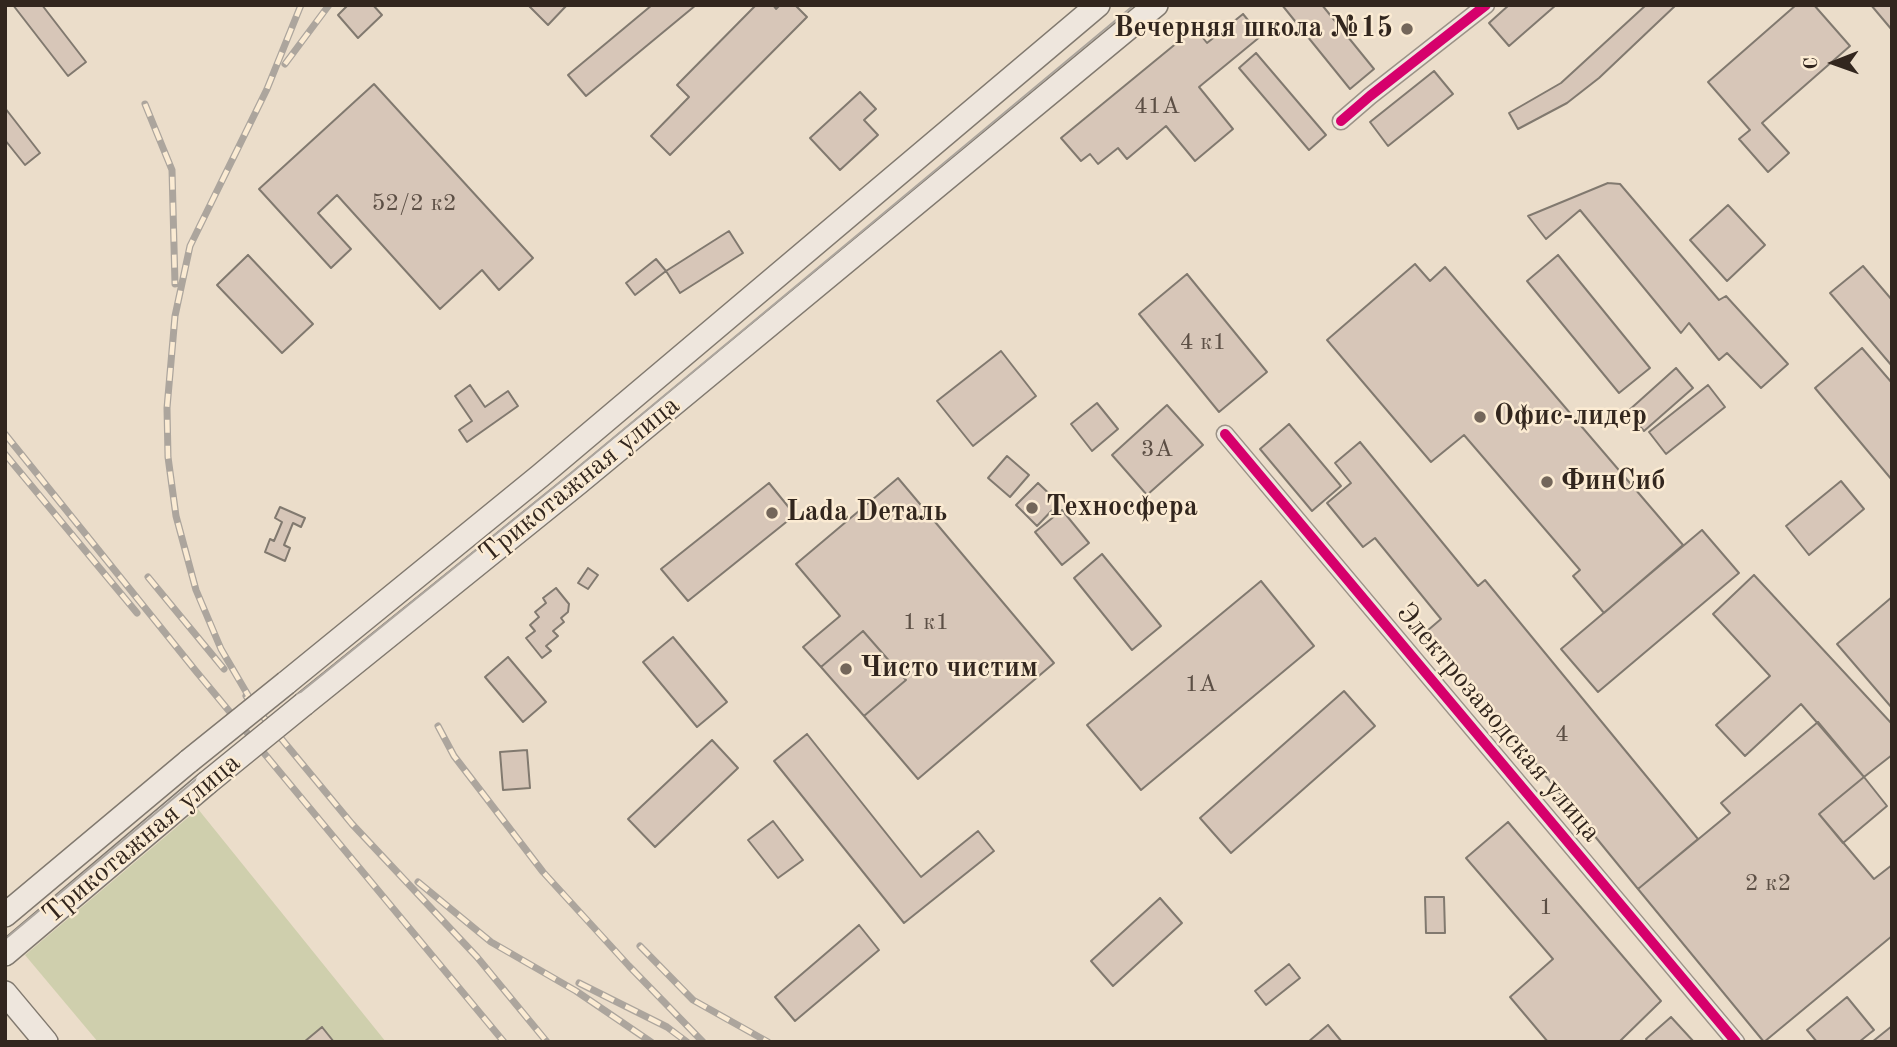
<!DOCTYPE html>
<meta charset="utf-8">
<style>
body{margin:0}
#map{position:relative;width:1897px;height:1047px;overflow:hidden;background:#ebddca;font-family:"Old Standard TT",serif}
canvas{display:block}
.frame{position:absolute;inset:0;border:7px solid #32261e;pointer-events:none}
.north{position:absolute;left:1799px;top:28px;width:70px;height:70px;-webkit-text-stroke:5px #fbebd3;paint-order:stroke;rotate:269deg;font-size:19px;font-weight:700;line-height:28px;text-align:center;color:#32261e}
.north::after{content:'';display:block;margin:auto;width:24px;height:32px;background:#32261e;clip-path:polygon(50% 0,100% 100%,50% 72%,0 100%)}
</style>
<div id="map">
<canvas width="1897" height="1047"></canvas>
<div class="frame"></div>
<div class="north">С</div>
</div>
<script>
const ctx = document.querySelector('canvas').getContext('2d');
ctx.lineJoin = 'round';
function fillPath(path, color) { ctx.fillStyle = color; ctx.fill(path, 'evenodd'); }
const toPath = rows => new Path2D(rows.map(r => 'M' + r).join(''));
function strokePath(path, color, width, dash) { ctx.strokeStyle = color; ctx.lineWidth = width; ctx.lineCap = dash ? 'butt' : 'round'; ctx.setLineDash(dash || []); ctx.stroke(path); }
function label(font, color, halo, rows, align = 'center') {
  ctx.font = font + ' "Old Standard TT",serif'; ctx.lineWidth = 5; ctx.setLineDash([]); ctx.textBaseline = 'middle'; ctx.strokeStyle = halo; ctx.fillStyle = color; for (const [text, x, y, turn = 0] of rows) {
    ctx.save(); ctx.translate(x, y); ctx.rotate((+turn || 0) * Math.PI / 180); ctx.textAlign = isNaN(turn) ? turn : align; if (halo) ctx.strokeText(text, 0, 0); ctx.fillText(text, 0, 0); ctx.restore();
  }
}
fillPath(toPath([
 [198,809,386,1042,98,1042,25,955]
]), '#cfcfad');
const building = toPath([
 [13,5,42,5,86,62,68,76,13,5],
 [348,5,373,5,382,15,358,38,338,15,348,5],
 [528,5,567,5,548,25,528,5],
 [652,5,696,5,586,96,568,75,652,5],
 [756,5,773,5,776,9,780,5,795,5,807,17,670,155,651,136,689,97,677,85,756,5],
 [1282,5,1322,5,1374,69,1350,89,1282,5],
 [1509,5,1556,5,1509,46,1489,23,1509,5],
 [1646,5,1676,5,1599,78,1567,103,1518,129,1509,113,1561,83,1646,5],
 [1796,5,1814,5,1850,46,1762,123,1789,153,1768,172,1739,139,1750,130,1708,82,1796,5],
 [1871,5,1892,5,1892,30,1871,5],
 [1243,14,1261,36,1199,87,1233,129,1195,161,1166,126,1127,159,1118,148,1098,164,1090,154,1081,161,1061,138,1195,28,1207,43,1243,14],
 [1256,53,1326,135,1309,150,1239,68,1256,53],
 [1434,71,1453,94,1388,146,1370,122,1434,71],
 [374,84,533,258,499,290,482,270,440,309,337,195,318,213,351,249,331,268,259,189,374,84],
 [860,92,876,109,864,120,878,135,840,170,810,138,860,92],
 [5,108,40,153,25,165,5,140,5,108],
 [1608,183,1620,184,1719,300,1726,296,1788,364,1761,388,1727,353,1719,360,1689,323,1681,333,1580,210,1546,239,1528,216,1608,183],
 [1728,205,1765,245,1727,281,1690,240,1728,205],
 [729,231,743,253,680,293,666,271,729,231],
 [248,255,313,324,282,353,217,285,248,255],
 [1558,255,1650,368,1619,393,1527,281,1558,255],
 [656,259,666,271,635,295,626,283,656,259],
 [1415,264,1430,281,1445,267,1683,545,1604,613,1573,576,1580,570,1464,435,1431,462,1327,340,1415,264],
 [1863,266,1892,300,1892,366,1830,293,1863,266],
 [1187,274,1267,372,1219,412,1139,314,1187,274],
 [1862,348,1892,383,1892,480,1815,388,1862,348],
 [1001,351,1036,396,973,446,937,401,1001,351],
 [1676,368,1693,388,1644,431,1627,412,1676,368],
 [470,385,485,407,508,391,518,406,467,442,459,430,472,421,455,396,470,385],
 [1708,385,1725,407,1666,454,1649,432,1708,385],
 [1097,403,1118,429,1092,451,1071,424,1097,403],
 [1167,405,1203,445,1147,495,1112,455,1167,405],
 [1289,424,1341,486,1312,511,1260,449,1289,424],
 [1360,442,1478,586,1485,580,1698,839,1638,889,1427,631,1441,619,1375,538,1363,547,1327,503,1351,483,1335,463,1360,442],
 [1007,456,1029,475,1010,497,988,478,1007,456],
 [898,478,1054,663,918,779,864,716,906,680,863,631,821,667,803,647,840,616,796,564,898,478],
 [1841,481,1864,509,1809,555,1786,526,1841,481],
 [769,483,795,515,688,601,661,569,769,483],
 [1038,483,1059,503,1037,526,1016,505,1038,483],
 [280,507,305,518,301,527,293,523,284,545,290,548,285,561,265,552,270,539,274,541,282,522,275,518,280,507],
 [1062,510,1089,543,1062,565,1035,532,1062,510],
 [1702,530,1739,573,1598,692,1561,649,1702,530],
 [1102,554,1161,626,1132,650,1074,578,1102,554],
 [588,568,598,575,588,589,578,583,588,568],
 [1754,575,1892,724,1892,755,1864,777,1801,704,1745,756,1716,725,1770,676,1713,614,1754,575],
 [1261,581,1314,646,1141,790,1087,725,1261,581],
 [556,588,569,604,568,612,561,618,564,622,553,631,558,636,546,646,551,651,542,658,526,638,535,631,530,625,539,617,535,612,546,603,543,598,556,588],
 [1892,597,1892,708,1837,644,1892,597],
 [863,631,906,680,864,716,821,667,863,631],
 [673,637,727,702,697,727,643,662,673,637],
 [508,657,546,702,523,722,485,677,508,657],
 [1344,691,1375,726,1231,853,1200,818,1344,691],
 [1818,722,1864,777,1819,814,1874,879,1892,865,1892,936,1764,1042,1638,889,1730,813,1721,803,1818,722],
 [807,734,921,877,978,831,994,851,904,923,774,761,807,734],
 [712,740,738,768,655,847,628,819,712,740],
 [527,750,530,788,503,790,500,752,527,750],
 [1864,777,1887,806,1843,843,1819,814,1864,777],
 [773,821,803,860,778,878,748,840,773,821],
 [1508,822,1661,1001,1619,1042,1548,1042,1510,997,1553,959,1466,858,1508,822],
 [1425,897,1444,897,1445,933,1426,933,1425,897],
 [1160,898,1182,923,1113,986,1091,961,1160,898],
 [859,925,879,950,795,1021,775,997,859,925],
 [1289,964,1300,978,1266,1005,1255,991,1289,964],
 [1847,997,1874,1030,1859,1042,1817,1042,1807,1030,1847,997],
 [1671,1017,1694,1042,1648,1042,1646,1039,1671,1017],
 [1328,1025,1342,1042,1308,1042,1328,1025],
 [1892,1026,1892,1042,1872,1042,1892,1026],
 [322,1027,334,1042,304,1042,322,1027]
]);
fillPath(building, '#d7c6b8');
strokePath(building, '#81796f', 2);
const street = toPath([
 [1341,121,1370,96,1486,5],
 [1225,434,1736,1042]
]);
const secondary = toPath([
 [286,683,540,476,1098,5],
 [304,704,578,483,1156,5],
 [5,915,189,761],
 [5,954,207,783],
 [5,993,46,1042]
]);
strokePath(street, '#9b9287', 19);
strokePath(secondary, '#81796f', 26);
strokePath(street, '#eee6dd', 16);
strokePath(secondary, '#eee6dd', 23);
strokePath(toPath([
 [5,939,297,695,570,474,1134,5]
]), '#aca59d', 2);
const rail = toPath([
 [285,64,329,5],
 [145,104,172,170,175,284],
 [5,434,195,670,504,1042],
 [5,454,137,613],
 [148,577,224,669],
 [246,696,352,824,477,957,547,1042],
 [252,702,221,649,196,590,176,516,168,457,167,408,175,316,190,246,267,89,301,5],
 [438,726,454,756,543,872,629,966,703,1042],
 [418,882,491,942,576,991,651,1042],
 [640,946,693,1000,768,1042],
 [579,983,667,1027,687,1042]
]);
strokePath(rail, '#aca59d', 7);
strokePath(rail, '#fbebd3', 4.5, [13]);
const secondaryBridge = toPath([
 [189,761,286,683],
 [207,783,304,704]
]);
strokePath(secondaryBridge, '#81796f', 26, []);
strokePath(secondaryBridge, '#eee6dd', 23);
strokePath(toPath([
 [1341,121,1370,96,1486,5],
 [1225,434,1736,1042]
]), '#d6006c', 10);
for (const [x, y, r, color] of [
 [1407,29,7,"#73665a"],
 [1480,417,7,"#73665a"],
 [1547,482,7,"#73665a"],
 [1032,508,7,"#73665a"],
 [772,513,7,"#73665a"],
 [846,669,7,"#73665a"]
]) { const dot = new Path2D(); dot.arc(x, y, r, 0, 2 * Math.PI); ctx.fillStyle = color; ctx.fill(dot); strokePath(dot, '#fbebd3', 2.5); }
label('24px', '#5c4f45', null, [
 ["41А",1157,107],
 ["52/2 к2",414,204],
 ["4 к1",1203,343],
 ["3А",1157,450],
 ["1 к1",926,623],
 ["1А",1201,685],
 ["4",1562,735],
 ["2 к2",1768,884],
 ["1",1546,908]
]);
label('bold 28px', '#32261e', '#fbebd3', [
 ["Вечерняя школа №15",1393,29,"right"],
 ["Офис-лидер",1494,417],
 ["ФинСиб",1561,482],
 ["Техносфера",1046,508],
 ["Lada Dеталь",786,513],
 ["Чисто чистим",860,669]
], 'left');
label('28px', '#32261e', '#fbebd3', [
 ["Трикотажная улица",580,480,-39],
 ["Электрозаводская улица",1498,723,50],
 ["Трикотажная улица",142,839,-40]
]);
</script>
